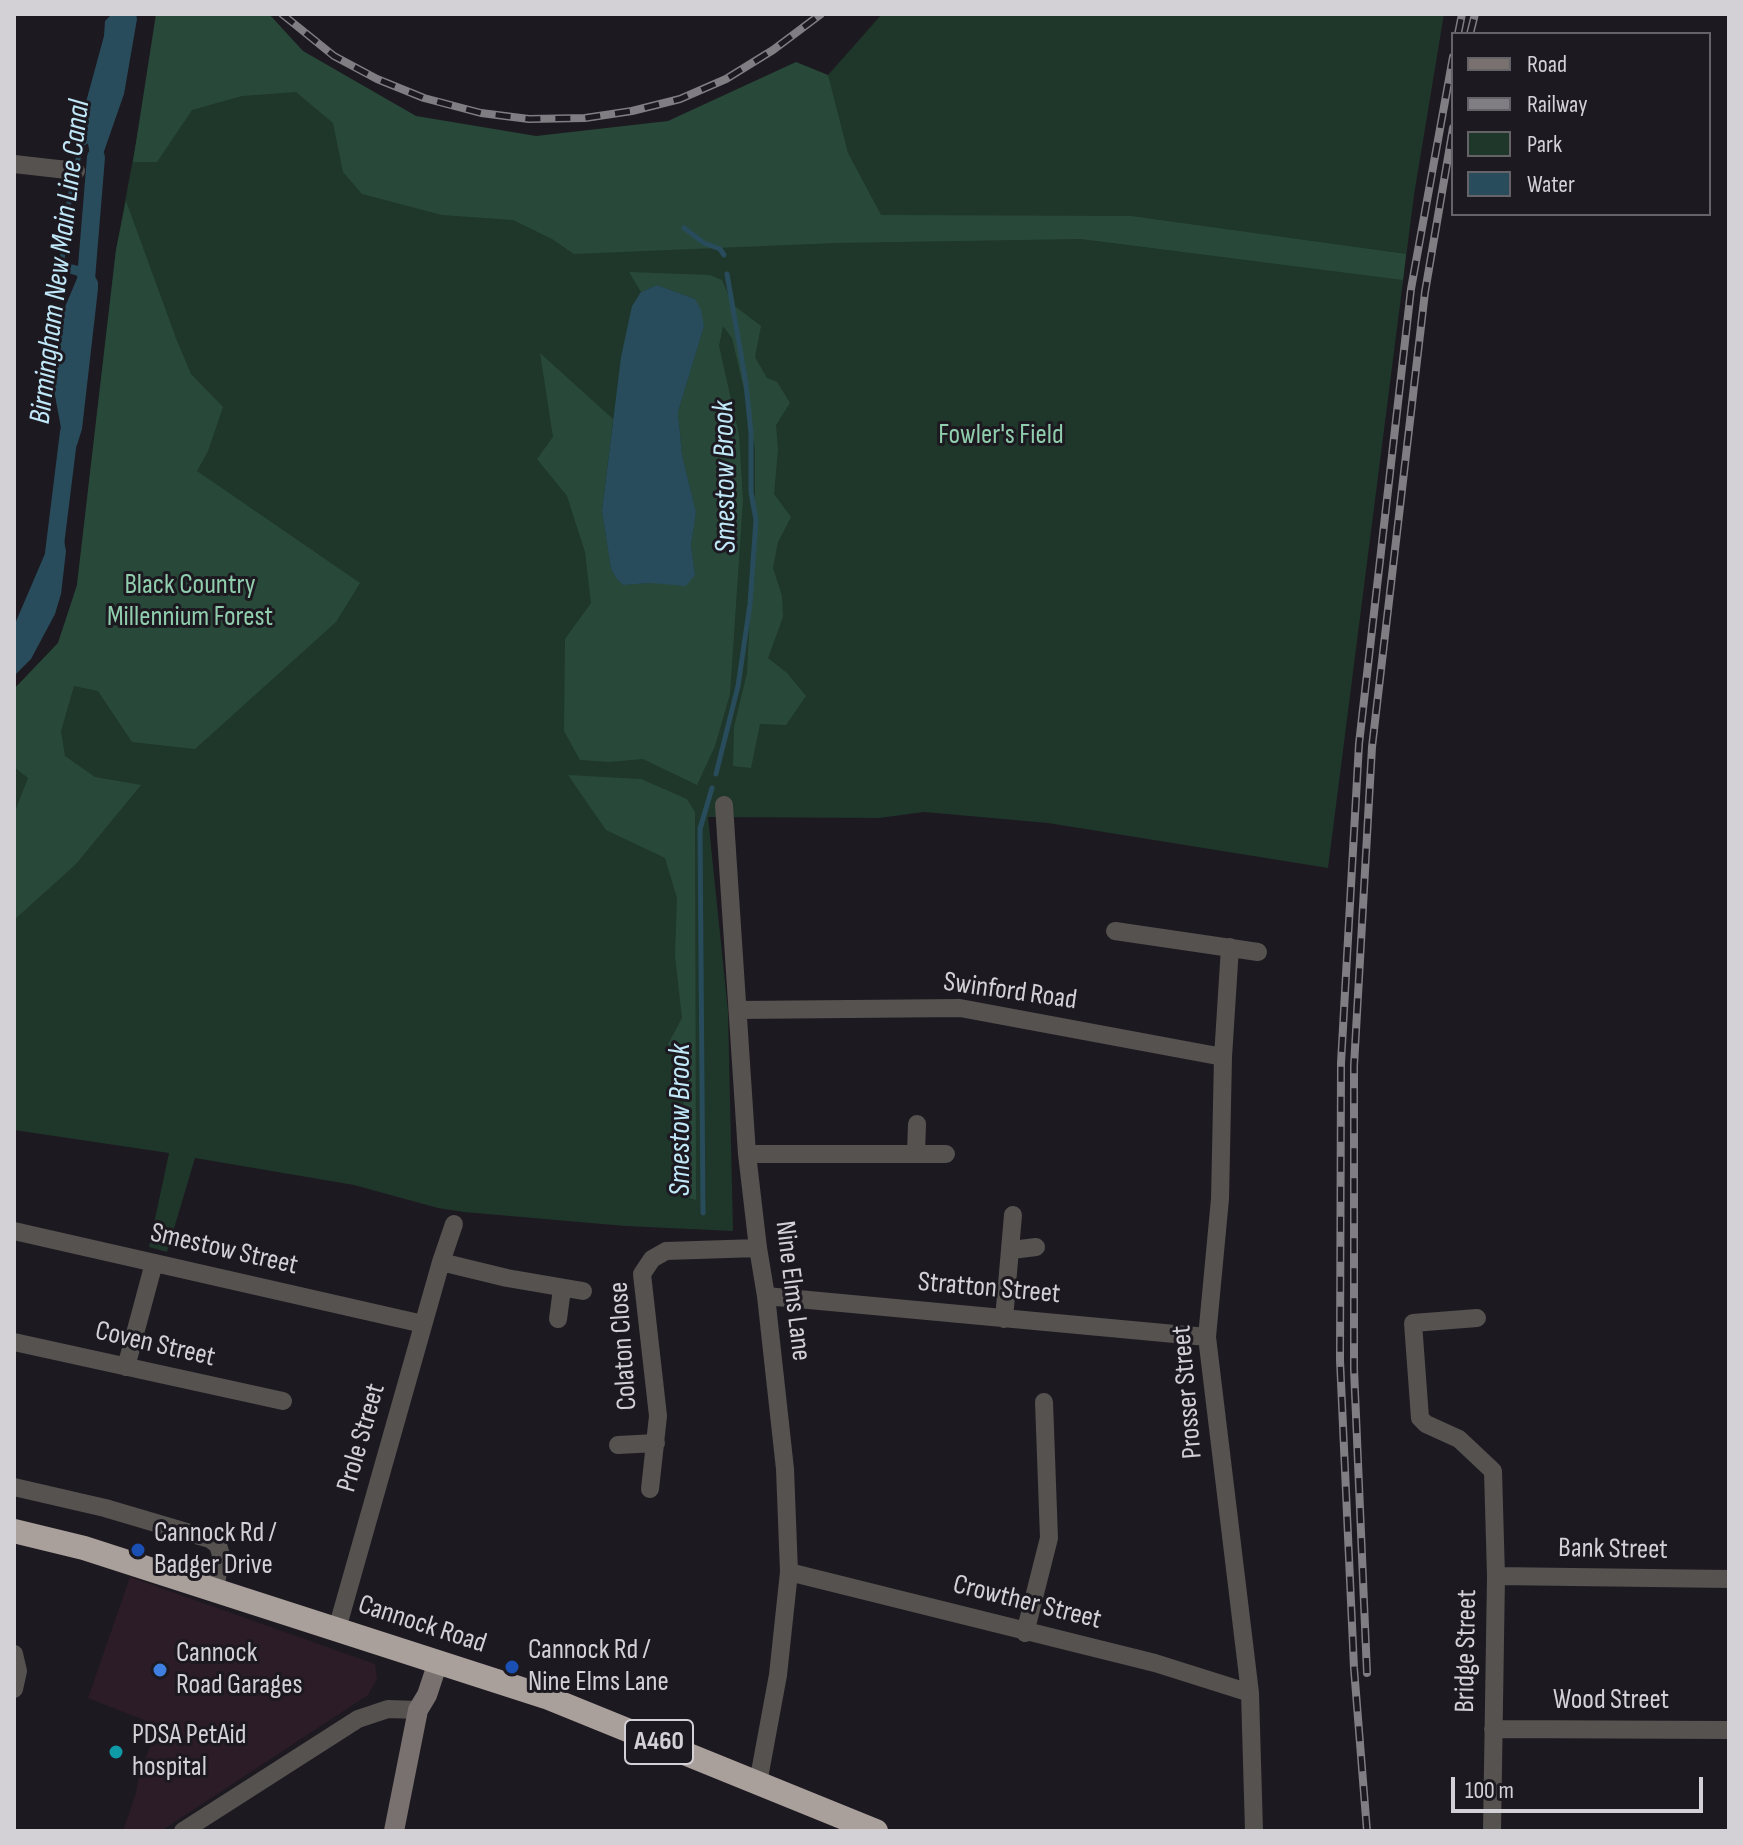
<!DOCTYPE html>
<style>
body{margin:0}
#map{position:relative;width:1743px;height:1845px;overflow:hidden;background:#1d1920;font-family:"Sofia Sans Condensed",sans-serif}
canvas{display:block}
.frame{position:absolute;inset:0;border:16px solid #d3d1d5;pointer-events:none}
.legend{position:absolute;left:1451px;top:32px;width:260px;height:184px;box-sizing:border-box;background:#1d1920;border:2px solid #666368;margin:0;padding:10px 14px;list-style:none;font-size:24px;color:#d3d1d5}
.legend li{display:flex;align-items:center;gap:16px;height:40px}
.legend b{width:40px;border:2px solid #666368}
.scale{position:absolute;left:1451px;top:1777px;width:252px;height:36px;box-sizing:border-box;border:4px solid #d3d1d5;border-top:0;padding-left:10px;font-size:24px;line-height:28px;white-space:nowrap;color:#d3d1d5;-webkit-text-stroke:6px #1d1920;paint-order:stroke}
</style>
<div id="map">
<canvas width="1743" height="1845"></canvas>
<div class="frame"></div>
<ul class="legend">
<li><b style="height:10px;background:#78716f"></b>Road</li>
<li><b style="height:10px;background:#807d83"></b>Railway</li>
<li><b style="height:22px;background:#1f362a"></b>Park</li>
<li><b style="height:22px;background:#284c5b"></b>Water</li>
</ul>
<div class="scale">100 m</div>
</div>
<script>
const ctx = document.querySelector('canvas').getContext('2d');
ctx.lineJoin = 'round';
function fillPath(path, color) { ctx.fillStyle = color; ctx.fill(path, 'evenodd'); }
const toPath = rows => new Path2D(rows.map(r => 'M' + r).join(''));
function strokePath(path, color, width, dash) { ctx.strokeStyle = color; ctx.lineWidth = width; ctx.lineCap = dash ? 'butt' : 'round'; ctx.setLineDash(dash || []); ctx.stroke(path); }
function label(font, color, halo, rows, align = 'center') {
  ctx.font = font + ' "Sofia Sans Condensed",sans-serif'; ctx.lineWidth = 6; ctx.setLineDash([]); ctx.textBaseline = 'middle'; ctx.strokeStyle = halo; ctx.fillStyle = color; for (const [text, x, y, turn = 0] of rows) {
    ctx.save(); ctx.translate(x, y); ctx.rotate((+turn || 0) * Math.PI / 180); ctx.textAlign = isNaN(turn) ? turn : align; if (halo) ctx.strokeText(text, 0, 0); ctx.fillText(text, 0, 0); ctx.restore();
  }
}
fillPath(toPath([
 [130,1577,375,1664,377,1679,368,1695,161,1831,123,1831,136,1793,140,1770,159,1726,88,1698]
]), '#2b1c27');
fillPath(toPath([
 [882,14,1444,14,1414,195,1328,868,1048,823,924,812,879,818,708,817,728,1011,733,1231,625,1226,464,1212,438,1208,354,1185,195,1158,167,1252,149,1247,169,1153,14,1130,14,689,58,643,76,593,116,250,141,116,277,64,428,143,783,126]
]), '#1f362a');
fillPath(toPath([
 [156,14,269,14,303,51,416,116,536,136,668,121,796,62,828,75,848,153,881,215,1131,216,1406,254,1403,280,1081,239,835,243,574,254,552,239,513,220,442,215,362,194,343,172,333,123,296,92,242,96,192,110,157,162,133,162],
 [126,201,177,341,191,374,223,407,208,451,197,471,360,583,336,622,195,749,132,742,98,691,74,686,61,731,65,756,95,777,141,785,76,864,14,920,14,814,28,778,14,767,14,689,58,643,77,585,116,250],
 [629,272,710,275,722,280,732,304,761,326,755,357,767,378,777,382,790,403,776,425,778,450,774,494,791,517,778,542,773,568,782,596,783,617,768,658,787,673,806,696,786,725,760,724,751,768,733,766,734,727,747,673,755,513,755,449,747,402,732,338,723,326,719,346,739,435,743,500,730,694,715,746,697,785,643,759,610,762,580,760,564,731,565,639,591,603,585,552,567,496,537,459,553,437,540,353,613,419,602,511,611,569,616,578,623,585,650,583,695,575,691,545,696,512,682,455,678,412,704,326,695,299,657,285,641,292],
 [568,775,641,779,687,799,695,812,696,1200,670,1192,681,1167,685,1068,668,1044,682,1018,675,956,677,898,665,858,606,830]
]), '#284939');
fillPath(toPath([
 [112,14,136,14,137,19,124,94,94,180,83,113,104,36,105,21],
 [62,262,91,269,98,282,98,289,82,429,77,445,66,456,49,362,42,360,43,339,52,338,78,276,61,271],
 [657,285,695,299,701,310,704,326,678,412,682,455,696,512,691,545,695,575,686,586,650,583,623,585,616,578,611,569,602,511,621,357,632,306,641,292],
 [58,530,63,535,66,551,61,594,55,614,31,659,14,676,14,626,47,549]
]), '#284c5b');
strokePath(toPath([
 [684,228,704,243,720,249,724,255],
 [65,265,62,262,67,212,81,145,90,139],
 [716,774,738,686,750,604,756,520,751,492,751,433,746,384,727,274],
 [703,1213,700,829,712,788]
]), '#284c5b', 5);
strokePath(toPath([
 [85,291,96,157],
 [54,553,69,432]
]), '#284c5b', 18);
strokePath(toPath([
 [14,164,76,171],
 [724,805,747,1154,758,1248,766,1296,785,1469,789,1572,778,1675,758,1783],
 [1115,931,1258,952],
 [1230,947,1223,1057,1220,1199,1207,1337,1250,1693,1254,1831],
 [738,1010,960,1008,1223,1057],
 [916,1153,917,1124],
 [747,1154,946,1154],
 [14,1231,423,1324],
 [1012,1250,1036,1247],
 [441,1262,454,1224],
 [766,1296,1207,1337],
 [1477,1318,1413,1323,1420,1418,1426,1424,1459,1439,1493,1471,1496,1576,1492,1831],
 [558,1319,562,1289],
 [1004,1319,1013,1215],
 [14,1342,283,1401],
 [126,1367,154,1263],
 [618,1445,656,1443],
 [14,1487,105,1508,210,1539,218,1545,221,1555,215,1589],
 [650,1489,658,1416,642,1274,652,1259,666,1251,758,1248],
 [789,1572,1155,1663,1250,1693],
 [1496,1576,1729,1579],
 [337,1629,441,1262,507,1278,583,1291],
 [1025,1633,1049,1538,1044,1402],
 [14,1654,18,1671,14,1689],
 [1493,1729,1729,1730],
 [183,1831,358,1719,388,1709,418,1710]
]), '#565250', 18);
strokePath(toPath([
 [394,1831,418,1710,427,1695,438,1662]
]), '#78716f', 20);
strokePath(toPath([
 [14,1531,84,1548,546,1697,876,1831]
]), '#a99f9b', 24);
const rail = toPath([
 [282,14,334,56,377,79,424,98,481,113,529,119,585,118,632,111,680,99,726,79,773,50,821,14],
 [1458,34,1462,14],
 [1470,34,1475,14],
 [1367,1673,1354,1369,1354,1066,1372,747,1425,292,1453,128],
 [1367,1831,1354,1668,1340,1360,1341,1063,1359,744,1411,289,1453,57]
]);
strokePath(rail, '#807d83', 8);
strokePath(rail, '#1d1920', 5, [15]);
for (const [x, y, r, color] of [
 [138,1550,8,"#1a4fb4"],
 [512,1667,8,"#1a4fb4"],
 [160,1670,8,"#3f7fe0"],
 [116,1752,8,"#0f9aa8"]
]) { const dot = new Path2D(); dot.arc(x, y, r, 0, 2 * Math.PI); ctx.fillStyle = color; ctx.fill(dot); strokePath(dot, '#1d1920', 3); }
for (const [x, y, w] of [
 [659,1742,68]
]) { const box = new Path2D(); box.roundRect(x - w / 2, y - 22, w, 44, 6); ctx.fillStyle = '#1d1920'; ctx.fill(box); strokePath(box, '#d3d1d5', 2); }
label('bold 26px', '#d3d1d5', null, [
 ["A460",659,1742]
]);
label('28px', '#90ceae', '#1d1920', [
 ["Fowler's Field",1001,436],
 ["Black Country",190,586],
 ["Millennium Forest",190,618]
]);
label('28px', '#d3d1d5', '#1d1920', [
 ["Swinford Road",1010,992,8],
 ["Smestow Street",224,1250,13],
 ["Stratton Street",989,1289,5],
 ["Nine Elms Lane",792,1291,83],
 ["Coven Street",155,1345,13],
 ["Colaton Close",624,1346,-94],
 ["Prosser Street",1188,1392,-95],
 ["Prole Street",362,1438,-74],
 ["Bank Street",1613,1550,1],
 ["Crowther Street",1027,1603,14],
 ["Cannock Road",422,1625,18],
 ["Bridge Street",1467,1651,-89],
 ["Wood Street",1611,1701]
]);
label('28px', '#d3d1d5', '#1d1920', [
 ["Cannock Rd /",154,1534],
 ["Badger Drive",154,1566],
 ["Cannock Rd /",528,1651],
 ["Nine Elms Lane",528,1683],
 ["Cannock",176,1654],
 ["Road Garages",176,1686],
 ["PDSA PetAid",132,1736],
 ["hospital",132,1768]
], 'left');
label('italic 30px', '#c0e8f9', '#1d1920', [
 ["Birmingham New Main Line Canal",61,262,-83],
 ["Smestow Brook",726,477,-91],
 ["Smestow Brook",681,1120,-90]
]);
</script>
